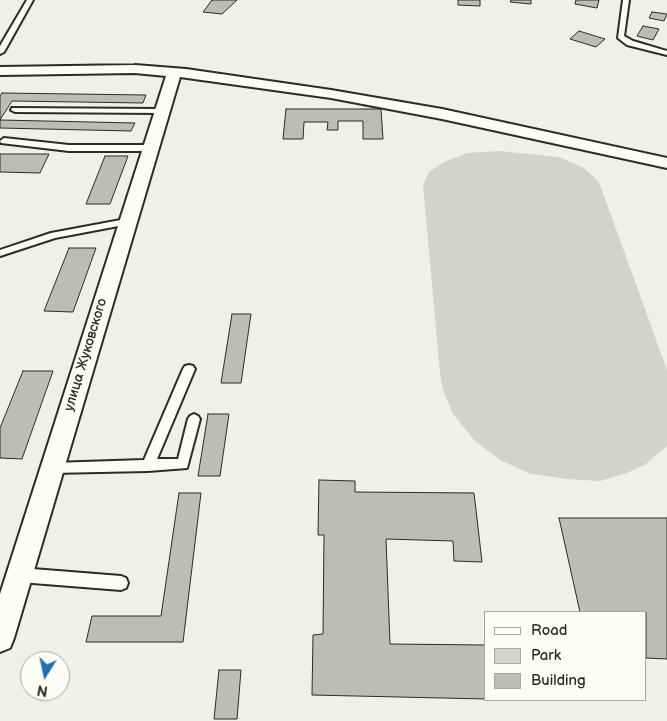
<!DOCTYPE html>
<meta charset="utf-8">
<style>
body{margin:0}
#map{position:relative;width:667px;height:721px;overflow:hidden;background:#f0efeb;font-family:"Balsamiq Sans",sans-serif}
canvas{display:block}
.legend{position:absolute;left:484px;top:611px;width:162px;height:90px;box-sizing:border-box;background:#fdfcf7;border:1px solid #a9a8a5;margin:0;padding:6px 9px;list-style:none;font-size:15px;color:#2b2b2b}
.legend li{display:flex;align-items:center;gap:10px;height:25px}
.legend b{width:25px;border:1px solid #a9a8a5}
.north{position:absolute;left:20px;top:651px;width:50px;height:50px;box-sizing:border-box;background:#fdfcf7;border:1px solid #a9a8a5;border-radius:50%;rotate:190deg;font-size:14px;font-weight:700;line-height:20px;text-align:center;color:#2b2b2b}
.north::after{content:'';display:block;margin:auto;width:18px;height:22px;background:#1f6fb2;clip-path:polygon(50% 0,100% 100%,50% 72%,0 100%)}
</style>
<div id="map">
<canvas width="667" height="721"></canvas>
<ul class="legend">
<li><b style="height:6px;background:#fdfcf7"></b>Road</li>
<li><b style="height:14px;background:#d3d2cf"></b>Park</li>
<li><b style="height:14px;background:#bdbcb8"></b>Building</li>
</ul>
<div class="north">N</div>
</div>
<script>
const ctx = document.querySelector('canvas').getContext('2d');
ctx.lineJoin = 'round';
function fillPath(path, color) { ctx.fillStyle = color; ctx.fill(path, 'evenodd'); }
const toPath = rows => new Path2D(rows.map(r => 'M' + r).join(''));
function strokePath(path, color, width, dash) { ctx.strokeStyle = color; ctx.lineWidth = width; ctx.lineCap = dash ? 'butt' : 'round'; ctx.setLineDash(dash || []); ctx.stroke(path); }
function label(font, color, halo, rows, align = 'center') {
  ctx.font = font + ' "Balsamiq Sans",sans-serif'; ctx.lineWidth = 4.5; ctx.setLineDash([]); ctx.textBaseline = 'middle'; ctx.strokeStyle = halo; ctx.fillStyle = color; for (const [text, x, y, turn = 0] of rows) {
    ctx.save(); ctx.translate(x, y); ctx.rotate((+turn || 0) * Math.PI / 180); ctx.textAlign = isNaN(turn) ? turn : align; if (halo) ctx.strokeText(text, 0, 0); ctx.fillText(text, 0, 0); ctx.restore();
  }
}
fillPath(toPath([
 [499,151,559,157,584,168,599,182,667,370,667,446,646,464,627,473,600,481,567,479,531,474,502,461,475,441,453,414,443,390,440,373,423,185,429,172,444,162,467,153]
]), '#d3d2cf');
const building = toPath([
 [212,0,237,0,222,14,203,12,212,0],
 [458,0,480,0,480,6,458,5,458,0],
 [511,0,531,0,531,4,510,2,511,0],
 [576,0,599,0,597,8,575,4,576,0],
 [652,12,667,14,664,21,649,18,652,12],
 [643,26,659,29,653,40,637,36,643,26],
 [579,31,605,39,596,47,570,39,579,31],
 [2,93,146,95,143,103,12,101,0,120,135,123,131,131,0,128,0,96,2,93],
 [286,109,381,109,383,139,363,139,363,121,338,121,338,130,327,130,328,122,304,122,303,139,283,139,286,109],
 [0,154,49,154,40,173,0,172,0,154],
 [105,156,128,156,110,204,86,204,105,156],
 [69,248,96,248,73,312,44,311,69,248],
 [232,314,251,314,241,383,221,383,232,314],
 [23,371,53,371,22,459,0,458,0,428,23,371],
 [208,414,229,414,220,476,198,476,208,414],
 [319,480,355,481,355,492,474,493,482,562,454,561,453,541,386,539,390,644,486,645,486,699,312,695,313,635,323,634,324,535,318,535,319,480],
 [179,493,201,493,183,642,86,642,92,616,161,616,179,493],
 [559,518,667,518,667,659,646,658,646,612,580,612,559,518],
 [219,670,241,670,237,719,214,719,219,670]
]);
fillPath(building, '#bdbcb8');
strokePath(building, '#2b2b2b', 1);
const lane = toPath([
 [27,0,33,0,4,52,0,54,0,46,27,0],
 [623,0,629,0,624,36,633,41,667,51,667,55,627,45,618,38,623,0],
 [12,108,160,109,164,111,160,113,15,112,11,110,12,108],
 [4,138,69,145,149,145,153,148,149,151,69,151,1,143,0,141,4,138],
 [126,219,129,220,129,224,55,238,0,256,0,250,51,233,126,219],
 [189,365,193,366,195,369,157,459,178,459,188,419,190,416,194,414,198,416,200,419,187,468,148,471,52,473,48,472,46,468,48,464,52,463,144,460,183,369,185,366,189,365],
 [20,568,121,576,126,578,128,583,126,588,121,590,20,582,15,580,13,575,15,570,20,568]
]);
const street = toPath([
 [135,65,186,69,331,90,442,109,667,158,667,168,442,119,331,98,180,77,14,638,10,648,0,652,0,594,166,76,135,73,0,75,0,67,135,65]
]);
strokePath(lane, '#2b2b2b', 4);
strokePath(street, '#2b2b2b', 4);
fillPath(lane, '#fdfcf7');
fillPath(street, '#fdfcf7');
label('14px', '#2b2b2b', '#fdfcf7', [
 ["улица Жуковского",86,355,-73]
]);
</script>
